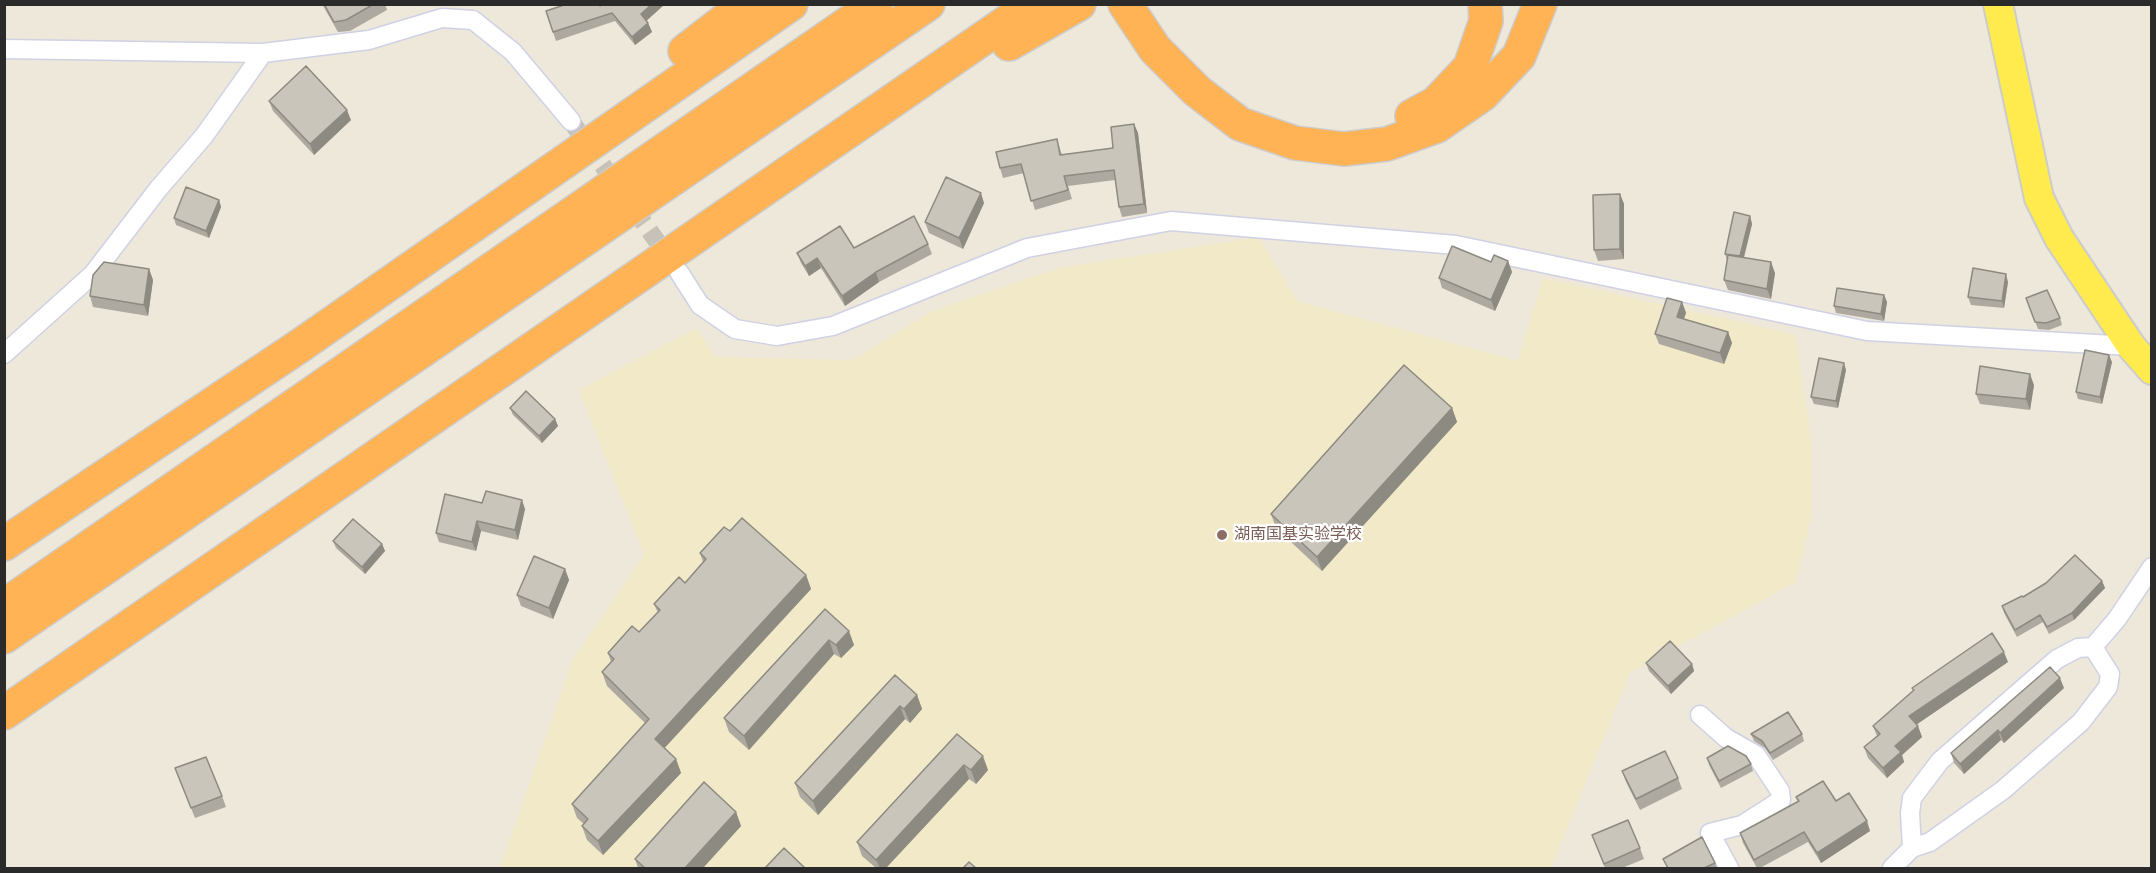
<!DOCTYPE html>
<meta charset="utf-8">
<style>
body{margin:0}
#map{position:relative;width:2156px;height:873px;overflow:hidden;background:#eee8da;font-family:"Nunito Sans",sans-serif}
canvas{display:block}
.frame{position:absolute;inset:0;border:6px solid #2a2a2a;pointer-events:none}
</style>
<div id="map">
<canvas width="2156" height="873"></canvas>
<div class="frame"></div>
</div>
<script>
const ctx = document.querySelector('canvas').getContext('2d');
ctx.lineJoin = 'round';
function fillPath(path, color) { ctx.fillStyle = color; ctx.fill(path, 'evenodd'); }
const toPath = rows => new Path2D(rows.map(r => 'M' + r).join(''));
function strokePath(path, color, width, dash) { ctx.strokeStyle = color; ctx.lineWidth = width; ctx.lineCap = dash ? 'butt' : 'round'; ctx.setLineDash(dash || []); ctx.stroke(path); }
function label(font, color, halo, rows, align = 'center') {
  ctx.font = font + ' "Nunito Sans","Noto Sans SC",sans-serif'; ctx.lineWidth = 4.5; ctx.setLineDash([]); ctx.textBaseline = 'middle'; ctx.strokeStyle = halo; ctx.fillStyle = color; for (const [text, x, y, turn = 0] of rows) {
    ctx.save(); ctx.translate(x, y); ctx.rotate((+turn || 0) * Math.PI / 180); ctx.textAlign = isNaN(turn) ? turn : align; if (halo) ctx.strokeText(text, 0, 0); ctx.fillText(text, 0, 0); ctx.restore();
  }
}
fillPath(toPath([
 [1259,237,1297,301,1518,361,1543,278,1795,334,1812,443,1812,514,1796,582,1630,673,1551,868,500,868,573,659,644,555,579,390,697,328,715,357,853,360,930,312,1058,268]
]), '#f2e9c8');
strokePath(toPath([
 [571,121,671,261]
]), '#c7c2b7', 18, [18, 9]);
const street = toPath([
 [4,49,263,53,369,40,442,18,473,20,513,52,571,121],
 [679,272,700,305,735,329,777,336,833,326,1027,248,1171,221,1456,245,1867,331,2131,346],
 [4,354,93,274,159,188,204,136,263,53],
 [1700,715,1726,738,1756,755,1780,791,1781,800,1742,825,1710,833,1729,868],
 [1912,848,1930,842,2003,790,2081,722,2108,687,2110,674,2093,647],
 [1892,868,1912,848,1910,813,1912,798,1940,761,2057,659,2078,648,2093,647,2117,619,2152,567]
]);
const primary = toPath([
 [1998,4,2039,198,2059,238,2131,346,2152,370]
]);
const highway = toPath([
 [1125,4,1155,49,1197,91,1240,124,1295,143,1344,149,1387,144,1437,126,1482,95,1519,56,1540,4],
 [1009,44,1079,4],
 [685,51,746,4],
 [1412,116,1436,103,1470,67,1486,21,1485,4],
 [4,544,301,345,791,4],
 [4,606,876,4],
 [4,637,928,4],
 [4,713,1033,4]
]);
strokePath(street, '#cfd1e5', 21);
strokePath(primary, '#ccc', 32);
strokePath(highway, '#ccc', 36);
strokePath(street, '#fff', 18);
strokePath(primary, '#ffeb4e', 28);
strokePath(highway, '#ffb354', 33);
fillPath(toPath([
 [322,4,385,4,387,10,350,31,338,32],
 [665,4,646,21,648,23,652,32,635,45,615,21,556,41,546,11,600,6],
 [269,101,351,120,314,155,273,111],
 [1134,124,1138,133,1147,213,1122,217,1119,207,1115,180,1068,186,1072,199,1035,210,1024,173,1003,178,1000,168,1057,139,1062,155,1113,148],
 [1620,194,1624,204,1624,259,1598,261,1594,250],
 [219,200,221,207,209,238,176,225,174,218],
 [984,203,963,249,929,233,925,222],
 [1750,216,1752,224,1744,258,1775,273,1771,299,1728,290,1724,280,1727,260,1725,254],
 [928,244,932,254,879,282,845,306,821,268,809,276,801,263,797,253,854,248],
 [1508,261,1512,272,1495,311,1442,288,1439,278,1491,262],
 [149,269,153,280,148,316,93,307,90,296],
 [2008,282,2004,308,1971,305,1968,297],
 [1884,295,1887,302,1884,321,1836,313,1834,306],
 [2026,298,2060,318,2062,325,2049,330,2038,329],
 [1682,302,1686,313,1684,319,1728,332,1732,343,1724,364,1659,344,1655,334],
 [2112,362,2102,404,2078,399,2076,392],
 [1846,370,1838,408,1814,404,1811,397],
 [2034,385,2030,410,1980,404,1976,394],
 [510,408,555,419,558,426,542,443,513,415],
 [1452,408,1457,422,1322,571,1276,528,1271,514],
 [482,503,525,509,518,540,481,531,476,551,439,542,436,533],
 [730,531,806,575,811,589,664,748,676,759,681,773,603,855,587,840,582,826,584,824,577,818,572,804,645,723,607,686,602,672,611,662,608,653,639,632,658,613,654,604,685,583,703,562,700,553],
 [333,541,382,544,385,551,365,574,336,548],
 [565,569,569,580,553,619,521,606,517,595],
 [2102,581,2105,588,2074,620,2049,634,2043,622,2017,637,2004,613,2002,606,2023,597],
 [825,609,854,645,841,658,834,654,749,750,729,732,724,718],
 [2008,662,1917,724,1922,737,1902,755,1904,762,1887,778,1868,758,1864,747,1877,736,1873,726,1913,691,1912,688],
 [1646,663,1692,664,1694,671,1671,694,1649,671],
 [895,675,917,695,922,709,910,723,905,719,818,815,800,797,795,783],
 [2064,688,2004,743,2001,740,1964,774,1954,763,1951,753],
 [957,734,988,770,976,784,969,779,886,868,876,868,862,856,857,842],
 [1751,734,1802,734,1804,741,1773,760,1765,748,1754,741],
 [1707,758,1751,764,1753,771,1721,788,1709,765],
 [175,768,222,796,226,807,195,818],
 [1622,771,1678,778,1682,789,1640,810,1626,782],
 [1796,797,1836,801,1870,831,1821,863,1808,842,1760,868,1757,868,1743,843,1740,833,1798,802],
 [736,812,741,826,703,868,638,868,635,859],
 [1592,835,1640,848,1644,859,1622,868,1605,868],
 [1663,859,1715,863,1717,868,1667,868]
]), '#ada9a0');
fillPath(toPath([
 [652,4,665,4,644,23,641,14],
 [648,23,652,32,635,45,632,37],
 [347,110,351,120,314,155,310,144],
 [1134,124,1138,133,1147,213,1144,204],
 [981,193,984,203,963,249,959,238],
 [1620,194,1624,204,1624,259,1620,249],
 [219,200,221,207,209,238,206,231],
 [1750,216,1752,224,1742,264,1740,256],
 [817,258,821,268,809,276,805,266],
 [1508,261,1512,272,1495,311,1491,300],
 [1771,262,1775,273,1771,299,1767,289],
 [149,269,153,280,148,316,144,305],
 [876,272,879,282,845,306,842,296],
 [2006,274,2008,282,2004,308,2002,301],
 [1884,295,1887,302,1884,321,1881,314],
 [1682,302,1686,313,1680,328,1677,317],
 [1728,332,1732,343,1724,364,1720,353],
 [2109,355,2112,362,2102,404,2100,397],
 [1844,363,1846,370,1838,408,1836,401],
 [2030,374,2034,385,2030,410,2026,399],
 [1452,408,1457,422,1322,571,1317,557],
 [555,419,558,426,542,443,539,436],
 [522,500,525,509,518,540,515,530],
 [477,521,481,531,476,551,472,542],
 [382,544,385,551,365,574,362,567],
 [565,569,569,580,553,619,549,608],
 [806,575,811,589,660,753,655,739],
 [2102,581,2105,588,2074,620,2072,613],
 [849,631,854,645,841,658,836,645],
 [829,640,834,654,749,750,744,736],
 [2004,652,2008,662,1913,727,1909,716],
 [1692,664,1694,671,1671,694,1668,686],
 [2060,678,2064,688,2004,743,2000,733],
 [917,695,922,709,910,723,904,709],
 [900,706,905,719,818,815,813,801],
 [1918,726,1922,737,1902,755,1904,762,1887,778,1883,768,1895,746],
 [1998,730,2001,740,1964,774,1960,764],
 [983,756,988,770,976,784,971,770],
 [676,759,681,773,603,855,598,841],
 [964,765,969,779,886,868,880,868,876,860],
 [736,812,741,826,703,868,685,868],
 [1867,821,1870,831,1821,863,1817,853]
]), '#8d8a82');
const building = toPath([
 [324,4,374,4,346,20,334,22,324,4],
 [567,4,600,4,600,6,602,4,652,4,641,14,648,23,632,37,612,13,553,32,546,11,567,4],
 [306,66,347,110,310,144,269,101,306,66],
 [1134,124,1144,204,1119,207,1114,170,1064,176,1068,190,1031,201,1021,164,1000,168,996,152,1057,139,1060,155,1113,148,1111,127,1134,124],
 [946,177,981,193,959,238,925,222,946,177],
 [186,187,219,200,206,231,174,218,186,187],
 [1620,194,1620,249,1594,250,1593,195,1620,194],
 [1734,212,1750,216,1740,256,1725,254,1734,212],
 [914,216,928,244,876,272,842,296,817,258,805,266,797,253,840,226,854,248,914,216],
 [1452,246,1491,262,1494,255,1508,261,1491,300,1439,278,1452,246],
 [1728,255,1771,262,1767,289,1724,280,1728,255],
 [104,262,149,269,144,305,90,296,93,275,104,262],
 [1973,268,2006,274,2002,301,1968,297,1973,268],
 [1837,288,1884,295,1881,314,1834,306,1837,288],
 [2047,290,2060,318,2046,323,2035,322,2026,298,2047,290],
 [1667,298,1682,302,1677,317,1728,332,1720,353,1655,334,1667,298],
 [2085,350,2109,355,2100,397,2076,392,2085,350],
 [1819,358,1844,363,1836,401,1811,397,1819,358],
 [1404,365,1452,408,1317,557,1271,514,1404,365],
 [1980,366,2030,374,2026,399,1976,394,1980,366],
 [526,391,555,419,539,436,510,408,526,391],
 [486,491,522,500,515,530,477,521,472,542,436,533,445,494,482,503,486,491],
 [742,518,806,575,655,739,676,759,598,841,582,826,588,819,572,804,649,719,602,672,614,659,608,653,632,626,639,632,660,610,654,604,679,577,685,583,706,559,700,553,724,527,730,531,742,518],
 [353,519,382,544,362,567,333,541,353,519],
 [2075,555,2102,581,2072,613,2047,627,2040,615,2015,630,2002,606,2022,596,2023,597,2046,583,2075,555],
 [534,556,565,569,549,608,517,595,534,556],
 [825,609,849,631,836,645,829,640,744,736,724,718,825,609],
 [1992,633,2004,652,1909,716,1918,726,1895,746,1901,752,1883,768,1864,747,1880,734,1873,726,1914,690,1912,688,1992,633],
 [1670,641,1692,664,1668,686,1646,663,1670,641],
 [2050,667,2060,678,2000,733,1998,730,1960,764,1951,753,2050,667],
 [895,675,917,695,904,709,900,706,813,801,795,783,895,675],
 [1788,712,1802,734,1770,753,1762,741,1751,734,1788,712],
 [957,734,983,756,971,770,964,765,876,860,857,842,957,734],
 [1728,746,1746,756,1751,764,1719,781,1707,758,1728,746],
 [1665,751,1678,778,1636,799,1622,771,1665,751],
 [206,757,222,796,191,808,175,768,206,757],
 [1823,781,1836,801,1849,793,1867,821,1817,853,1804,832,1754,860,1740,833,1799,801,1796,797,1823,781],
 [704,782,736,812,685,868,645,868,635,859,704,782],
 [1628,820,1640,848,1604,864,1592,835,1628,820],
 [1702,837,1715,863,1704,868,1668,868,1663,859,1702,837],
 [784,848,805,868,765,868,784,848],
 [969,862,976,868,963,868,969,862]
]);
fillPath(building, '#c9c5ba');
strokePath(building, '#8d8a82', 1.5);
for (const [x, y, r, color] of [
 [1222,535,6,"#8d6e63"]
]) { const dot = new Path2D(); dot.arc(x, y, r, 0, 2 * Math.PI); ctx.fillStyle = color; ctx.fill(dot); strokePath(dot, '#fff', 2); }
label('16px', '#785e54', '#fff', [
 ["湖南国基实验学校",1234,535]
], 'left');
</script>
